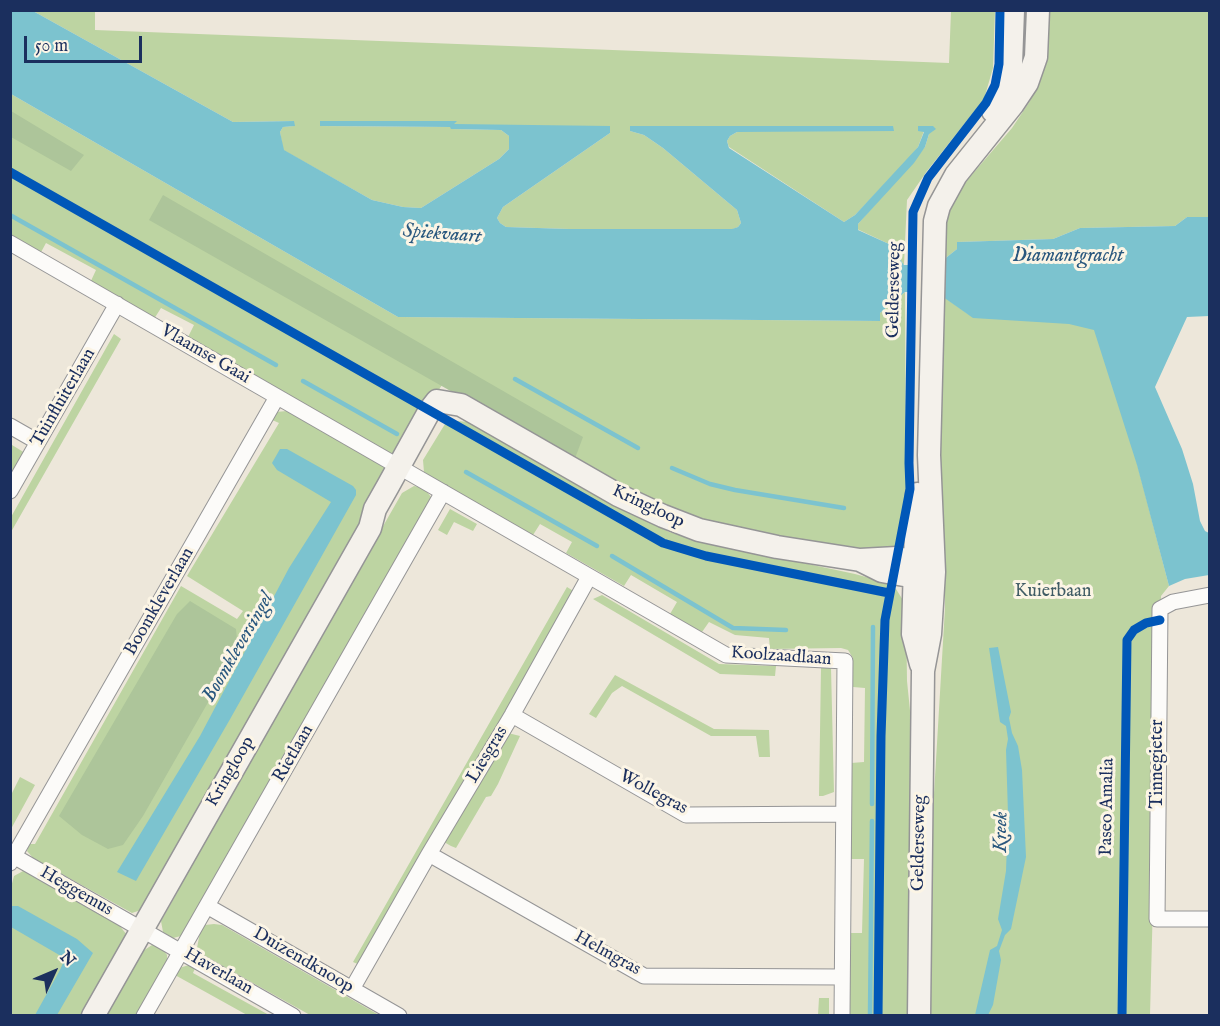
<!DOCTYPE html>
<style>
body{margin:0}
#map{position:relative;width:1220px;height:1026px;overflow:hidden;background:#ede7da;font-family:"IM FELL English",serif}
canvas{display:block}
.frame{position:absolute;inset:0;border:12px solid #1b2f5e;pointer-events:none}
.north{position:absolute;left:24px;top:942px;width:60px;height:60px;-webkit-text-stroke:4px #fcf5e5;paint-order:stroke;rotate:46deg;font-size:16px;font-weight:700;line-height:24px;text-align:center;color:#1b2f5e}
.north::after{content:'';display:block;margin:auto;width:21px;height:27px;background:#1b2f5e;clip-path:polygon(50% 0,100% 100%,50% 72%,0 100%)}
.scale{position:absolute;left:24px;top:36px;width:118px;height:27px;box-sizing:border-box;border:3px solid #1b2f5e;border-top:0;padding-left:8px;font-size:18px;line-height:21px;white-space:nowrap;color:#1b2f5e;-webkit-text-stroke:4px #fcf5e5;paint-order:stroke}
</style>
<div id="map">
<canvas width="1220" height="1026"></canvas>
<div class="frame"></div>
<div class="north">N</div>
<div class="scale">50 m</div>
</div>
<script>
const ctx = document.querySelector('canvas').getContext('2d');
ctx.lineJoin = 'round';
function fillPath(path, color) { ctx.fillStyle = color; ctx.fill(path, 'evenodd'); }
const toPath = rows => new Path2D(rows.map(r => 'M' + r).join(''));
function strokePath(path, color, width, dash) { ctx.strokeStyle = color; ctx.lineWidth = width; ctx.lineCap = dash ? 'butt' : 'round'; ctx.setLineDash(dash || []); ctx.stroke(path); }
function label(font, color, halo, rows, align = 'center') {
  ctx.font = font + ' "IM FELL English",serif'; ctx.lineWidth = 6; ctx.setLineDash([]); ctx.textBaseline = 'middle'; ctx.strokeStyle = halo; ctx.fillStyle = color; for (const [text, x, y, turn = 0] of rows) {
    ctx.save(); ctx.translate(x, y); ctx.rotate((+turn || 0) * Math.PI / 180); ctx.textAlign = isNaN(turn) ? turn : align; if (halo) ctx.strokeText(text, 0, 0); ctx.fillText(text, 0, 0); ctx.restore();
  }
}
fillPath(toPath([
 [33,11,95,11,95,30,949,63,951,11,995,11,993,68,984,99,927,171,907,200,904,265,889,244,857,229,858,224,864,217,925,147,929,134,924,131,918,147,909,159,855,215,844,222,729,147,727,141,730,136,737,132,747,132,630,131,644,135,663,148,737,210,741,223,738,227,733,229,569,229,506,227,500,223,497,218,503,207,610,133,610,126,320,126,451,127,452,129,501,130,509,136,509,149,499,159,421,208,403,207,372,200,283,150,280,132,283,127,294,126,293,121,233,122],
 [1044,11,1209,11,1209,217,1187,217,1175,226,1080,228,1053,239,958,242,957,249,937,265,939,213,1012,128,1030,101,1039,69],
 [11,94,398,317,880,321,880,313,905,292,906,490,896,549,836,549,695,521,629,493,442,385,396,454,390,453,187,339,194,325,161,308,154,319,90,283,96,270,46,243,40,254,11,237],
 [937,292,968,314,1108,324,1137,463,1169,586,1161,596,1150,1015,930,1016,933,811,945,608,945,553,935,519],
 [114,334,121,339,11,532,11,517],
 [287,411,381,464,386,469,378,496,141,910,132,913,33,858,27,851,29,844,35,844,181,586,237,619,243,611,187,576,279,423,270,419,276,412],
 [457,421,470,422,607,501,669,532,700,541,855,574,884,582,896,589,906,605,907,681,912,730,910,1015,849,1015,850,933,862,933,864,859,851,859,851,763,864,762,865,688,853,687,853,658,848,650,841,648,770,649,769,638,735,635,709,622,702,632,670,614,677,602,631,575,624,586,566,553,572,542,540,524,533,535,435,480,424,472,423,460,445,424],
 [12,445,25,453,11,479,10,447],
 [414,486,424,488,431,497,429,507,181,936,173,938,163,932,161,921,177,893,185,873,402,493],
 [450,509,477,524,473,531,454,522,447,535,438,530],
 [567,587,575,592,360,965,353,962],
 [602,595,719,664,776,666,775,676,720,674,593,599],
 [821,668,831,668,834,792,823,796,819,796],
 [615,675,714,729,769,730,770,757,759,757,756,736,711,736,622,686,612,693,596,718,589,714],
 [508,733,520,736,498,784,491,796,486,797,456,848,451,846,444,842],
 [20,777,35,785,11,829,11,795],
 [25,870,119,925,127,935,111,960,84,1015,11,1016,11,887,14,876],
 [214,924,222,925,379,1015,310,1015,203,955,197,948,200,932,205,925],
 [152,945,161,947,167,955,167,967,139,1015,105,1016,140,953],
 [189,965,196,966,193,973,269,1015,247,1015,175,975,179,968],
 [819,998,829,998,829,1015,818,1015]
]), '#bdd4a2');
fillPath(toPath([
 [11,111,84,155,71,171,11,137],
 [163,195,583,437,574,461,149,220],
 [190,601,236,629,238,650,143,816,123,845,108,849,82,835,59,816,177,614]
]), '#adc59a');
fillPath(toPath([
 [11,11,33,11,233,122,294,121,295,126,283,127,280,132,284,150,372,200,403,207,421,208,499,159,509,149,509,136,501,130,451,129,450,127,320,126,320,121,457,121,454,124,610,126,610,133,503,207,497,218,500,223,506,227,569,229,732,229,738,227,741,223,737,210,663,148,644,135,630,131,630,126,893,126,894,131,737,132,730,136,727,141,729,148,844,222,855,215,918,147,924,132,918,131,918,126,933,126,936,129,929,134,925,147,914,163,858,224,858,230,889,244,904,265,937,265,957,249,957,242,1053,239,1080,228,1175,226,1187,217,1209,217,1209,316,1187,317,1155,387,1182,449,1193,484,1200,521,1205,531,1209,533,1209,575,1185,579,1169,586,1137,465,1094,330,1069,324,973,318,936,292,905,292,880,313,880,321,398,317,11,94],
 [280,449,287,449,353,486,356,490,356,495,229,721,136,881,117,872,200,736,289,568,331,502,277,470,272,463],
 [998,647,1011,712,1009,718,1012,733,1018,746,1022,770,1026,857,1011,929,1005,935,999,951,1001,960,993,1005,988,1015,975,1015,990,950,997,946,1002,930,998,919,1006,871,1008,814,1006,750,1008,739,1006,726,1000,722,989,648],
 [12,906,18,906,77,939,93,953,57,1015,35,1015,60,970,63,963,61,956,11,927]
]), '#7cc3cf');
fillPath(toPath([
 [908,262,936,262,936,295,908,295]
]), '#ede7da');
strokePath(toPath([
 [10,215,276,365],
 [515,379,638,448],
 [303,381,397,434],
 [672,468,710,484,735,490,844,508],
 [466,472,597,546],
 [612,556,733,628,786,630],
 [872,804,873,627],
 [870,1016,872,821]
]), '#7cc3cf', 4.5);
const street = toPath([
 [10,243,726,655,845,661,842,1016],
 [10,426,38,442],
 [10,491,117,304],
 [1210,595,1173,602,1160,609,1157,919,1210,919],
 [512,715,686,815,843,814],
 [10,854,293,1016],
 [429,854,644,976,842,977],
 [10,863,277,397],
 [207,906,399,1016],
 [352,989,429,854,512,715,589,577],
 [144,1016,443,492]
]);
const secondary = toPath([
 [993,111,1005,93,1011,64,1013,10],
 [917,494,913,634,921,664],
 [93,1016,370,528,375,509,388,486,430,410,437,401,461,405,618,495,663,516,699,530,777,547,860,560,897,558,915,562,934,572,915,577,882,571,860,560],
 [919,1016,923,671,930,634,934,572,929,455,935,221,939,206,956,175,1013,104,1027,83,1036,57,1038,10]
]);
strokePath(street, '#959596', 17);
strokePath(secondary, '#959596', 25);
strokePath(street, '#fcfbf9', 15);
strokePath(secondary, '#f4f1eb', 22);
strokePath(toPath([
 [10,172,663,543,706,556,889,593],
 [878,1016,881,736,885,620,910,489,909,463,913,212,928,178,986,103,995,85,999,64,1000,10],
 [1122,1016,1127,640,1134,630,1146,623,1160,620]
]), '#0057b8', 9);
label('18px', '#1b2f5e', '#fcf5e5', [
 ["Gelderseweg",895,290,-89],
 ["Vlaamse Gaai",205,355,30],
 ["Tuinfluiterlaan",64,398,-60],
 ["Kringloop",648,507,25],
 ["Boomkleverlaan",160,602,-60],
 ["Koolzaadlaan",781,657,4],
 ["Rietlaan",294,754,-60],
 ["Liesgras",488,755,-59],
 ["Tinnegieter",1158,764,-90],
 ["Kringloop",231,772,-60],
 ["Wollegras",653,793,28],
 ["Paseo Amalia",1108,807,-89],
 ["Gelderseweg",920,843,-89],
 ["Heggemus",76,892,30],
 ["Helmgras",607,954,29],
 ["Duizendknoop",303,961,30],
 ["Haverlaan",218,972,30]
]);
label('18px', '#405c65', '#fcf5e5', [
 ["Kuierbaan",1053,592]
]);
label('italic 20px', '#29577e', '#fcf5e5', [
 ["Spiekvaart",442,235,4],
 ["Diamantgracht",1068,257],
 ["Boomkleversingel",239,648,-60],
 ["Kreek",1002,832,-89]
]);
</script>
